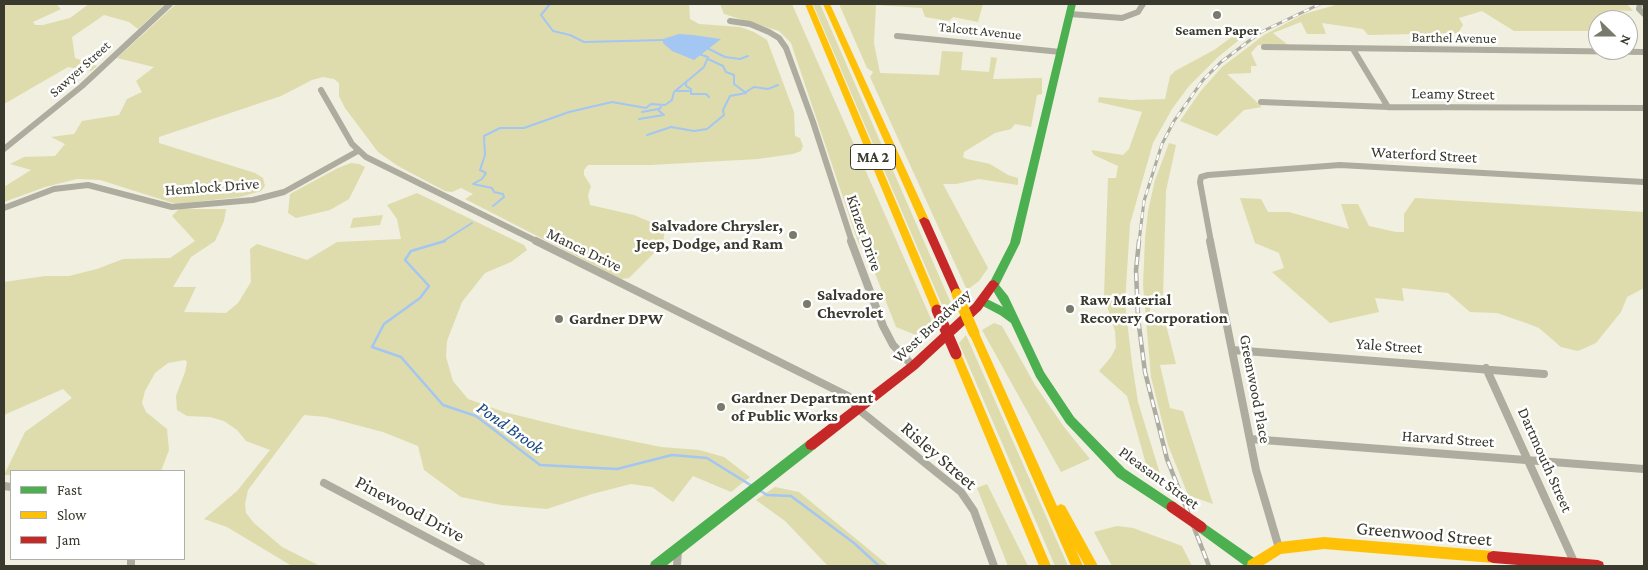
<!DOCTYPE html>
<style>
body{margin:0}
#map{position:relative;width:1648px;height:570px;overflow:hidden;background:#f0efe0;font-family:"Crimson Pro",serif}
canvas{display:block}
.frame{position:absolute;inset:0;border:5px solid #39392e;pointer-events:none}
.legend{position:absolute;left:10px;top:470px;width:175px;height:90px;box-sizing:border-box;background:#fff;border:1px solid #b0b0ab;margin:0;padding:6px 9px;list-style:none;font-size:15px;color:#39392e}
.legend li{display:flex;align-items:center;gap:10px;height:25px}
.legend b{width:25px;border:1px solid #b0b0ab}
.north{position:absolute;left:1588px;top:10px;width:50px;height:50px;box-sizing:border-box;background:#fff;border:1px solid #b0b0ab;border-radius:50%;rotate:112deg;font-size:14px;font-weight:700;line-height:20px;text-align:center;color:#39392e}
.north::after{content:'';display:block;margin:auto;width:18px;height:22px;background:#79796c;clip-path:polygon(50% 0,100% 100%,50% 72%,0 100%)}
</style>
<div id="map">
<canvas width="1648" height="570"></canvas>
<div class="frame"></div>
<ul class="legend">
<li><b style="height:6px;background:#4caf50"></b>Fast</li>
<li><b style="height:6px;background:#ffc107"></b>Slow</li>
<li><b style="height:6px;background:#c62828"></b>Jam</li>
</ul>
<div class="north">N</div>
</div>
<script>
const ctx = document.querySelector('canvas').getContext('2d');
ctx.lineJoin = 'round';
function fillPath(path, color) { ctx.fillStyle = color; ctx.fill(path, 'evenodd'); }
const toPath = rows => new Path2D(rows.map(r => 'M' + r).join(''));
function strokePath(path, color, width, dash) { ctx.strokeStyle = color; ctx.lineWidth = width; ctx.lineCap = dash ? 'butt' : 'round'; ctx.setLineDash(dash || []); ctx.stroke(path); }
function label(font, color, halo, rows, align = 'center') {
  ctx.font = font + ' "Crimson Pro",serif'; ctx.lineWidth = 5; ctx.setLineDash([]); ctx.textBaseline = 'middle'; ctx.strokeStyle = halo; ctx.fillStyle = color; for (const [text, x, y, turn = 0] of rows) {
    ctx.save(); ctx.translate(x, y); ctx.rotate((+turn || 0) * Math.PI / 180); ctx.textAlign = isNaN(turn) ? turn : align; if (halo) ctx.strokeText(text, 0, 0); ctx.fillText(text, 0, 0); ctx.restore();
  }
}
fillPath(toPath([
 [4,4,56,4,61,9,33,22,35,25,43,25,70,18,89,4,165,4,138,29,129,22,104,15,72,37,75,58,97,66,91,71,68,67,4,104],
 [176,4,689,4,690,19,699,24,740,27,754,32,767,40,794,112,795,136,800,138,803,146,801,151,793,154,758,159,651,165,588,165,584,170,584,175,591,186,588,195,590,205,634,215,665,228,663,244,629,278,621,279,465,199,473,194,461,188,452,192,445,191,398,166,378,152,345,108,339,96,339,83,334,79,323,77,312,80,281,96,159,137,159,143,255,173,263,178,265,186,261,191,240,197,176,204,100,180,77,179,45,187,4,202,4,187,31,170,10,164,24,157,55,156,65,144,51,137,74,134,82,121,119,115,127,99,142,92,136,81,154,67,117,58],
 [720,4,792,4,935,328,928,340,896,327,871,263,858,242,791,43,779,31,724,14],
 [813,4,820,4,954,310,948,319],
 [839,4,983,4,978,22,953,17,949,21,925,17,922,8,876,5,874,43,880,73,939,75,942,51,963,52,961,70,989,72,991,57,997,58,993,79,1042,78,1042,94,1037,95,1031,127,1015,124,1011,129,995,133,964,152,963,157,967,159,990,164,1008,175,1018,178,1018,185,979,179,956,184,943,184,988,268,979,281,967,290,870,77,873,72,867,68],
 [1339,4,1627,4,1633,11,1610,10,1620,20,1598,20,1598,31,1514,31,1482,11,1459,18,1463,25,1458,33,1368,35,1363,29,1322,23,1326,34,1307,34,1301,22,1273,33,1288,45,1258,45,1251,53,1257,66,1251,66,1251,73,1227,74,1262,107,1244,110,1217,136,1180,121,1200,92,1222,67,1264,35,1304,14],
 [1236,34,1244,36,1218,57,1189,86,1172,109,1153,143,1130,224,1125,303,1132,363,1138,402,1165,490,1156,484,1149,475,1127,396,1099,371,1111,357,1116,347,1115,331,1104,296,1108,178,1116,178,1118,166,1094,155,1091,150,1123,155,1129,149,1142,112,1098,102,1099,97,1132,100,1165,99,1170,76,1175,71,1214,50],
 [1169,143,1176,145,1166,191,1163,297,1150,295,1150,316,1164,317,1176,364,1160,365,1170,408,1183,411,1213,504,1188,495,1168,445,1151,377,1143,285,1145,239,1148,211,1155,180],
 [351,163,359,164,365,167,349,199,330,210,296,218,288,213,290,194,338,168],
 [417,193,524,245,527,250,511,262,485,273,462,302,447,341,446,357,453,381,468,399,504,412,573,429,661,447,699,450,724,457,750,477,731,492,693,476,673,502,652,487,631,484,592,494,547,509,501,505,461,497,424,470,418,446,383,432,326,417,304,415,248,490,245,504,246,513,254,523,282,547,320,566,292,566,227,527,204,519,237,491,270,450,246,441,237,430,224,421,210,417,187,416,177,410,176,396,185,372,187,362,185,360,168,363,155,373,145,391,142,403,146,412,167,429,169,450,161,471,11,471,11,475,4,475,25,432,72,398,63,389,4,415,4,282,45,276,69,276,97,269,123,259,170,258,195,241,172,216,179,209,226,209,224,221,215,241,191,257,173,287,196,287,184,312,226,313,238,303,251,282,250,249,257,244,307,260,337,242,401,239,397,219,387,205],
 [1240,198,1261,199,1268,212,1289,212,1349,229,1341,204,1358,204,1369,226,1396,232,1404,232,1404,214,1415,198,1644,212,1644,288,1627,297,1621,312,1596,343,1578,351,1561,347,1539,328,1526,323,1497,313,1470,312,1448,293,1402,288,1404,301,1375,298,1379,312,1330,323,1272,272,1284,268,1279,253,1255,243],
 [383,215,380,225,350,228,353,218],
 [994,323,1002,326,1035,385,1064,427,1090,459,1061,472,982,330],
 [966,335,1068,566,1055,566,959,343],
 [987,484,1028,566,1008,566,977,488],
 [775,487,799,492,889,566,828,566,785,521,756,500],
 [1117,526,1133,528,1182,546,1192,566,1112,566,1094,532]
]), '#dedcac');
fillPath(toPath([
 [679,34,693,35,721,39,694,60,672,51,663,43,663,39]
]), '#a3c6f2');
strokePath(toPath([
 [550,4,541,15,553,31,570,35,584,42,664,40],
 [707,48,725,57,740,59,748,56],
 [686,82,686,86,691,89,691,94,706,94,709,97],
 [677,91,689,91],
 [746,92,754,87,768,89,778,85],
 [642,112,658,109],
 [639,119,664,115,658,110,661,107],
 [647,135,671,127,694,131,707,129,724,115,723,110,730,96,746,93,734,84,734,75,726,72,723,66,708,59],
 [493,206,504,197,503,194,494,192,492,188,473,184,482,179,486,173,480,170,485,155,484,136,500,128,524,128,569,112,612,102,646,108,651,104,665,105,672,100,674,92,704,67,708,57,699,54],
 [442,242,472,223]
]), '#a3c6f2', 2);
strokePath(toPath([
 [445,241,411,251,405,260,429,286,420,298,384,324,372,347,401,357,443,405,476,416,540,465,617,469,672,455,707,458,752,486],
 [759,490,767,495,791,496,854,543,879,566]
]), '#a3c6f2', 2.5);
strokePath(toPath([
 [1640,4,1639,9,1644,14],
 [1070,14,1122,18,1138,12,1143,4],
 [730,21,750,24,769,32,779,38,786,48,813,122,852,242],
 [897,36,1061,52],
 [1264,47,1644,52],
 [1353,49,1388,107],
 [321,90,352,144,366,157,538,242],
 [1261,102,1388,107,1644,108],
 [4,149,82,86,170,4],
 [4,208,54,189,88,185,172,207,253,200,284,192,358,151],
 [1211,242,1200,182,1201,177,1208,175,1340,165,1644,182]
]), '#adac9f', 6);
strokePath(toPath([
 [536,241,848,396,858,409,961,492,974,511,994,566],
 [851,241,883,326,893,345,913,366],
 [1210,241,1256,470,1279,548],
 [1232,350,1544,374],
 [1486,368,1575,564],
 [1250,439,1644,469],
 [324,483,481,566],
 [4,486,11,487],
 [131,559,131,566],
 [677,566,678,550]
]), '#adac9f', 8);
fillPath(toPath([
 [1068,4,1076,4,1020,243,999,285,1008,296,1044,372,1074,417,1125,469,1176,503,1178,507,1176,511,1172,513,1117,477,1066,423,1036,377,1011,323,1000,315,979,304,978,301,979,298,983,297,1003,307,989,284,1010,243,1068,4],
 [811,440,815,441,817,445,815,449,666,566,650,566,651,562,807,441,811,440],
 [1201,521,1260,562,1261,566,1245,566,1197,531,1195,527,1197,523,1201,521]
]), '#4caf50');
fillPath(toPath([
 [805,4,812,4,942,310,941,313,933,313,932,310,805,4],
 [823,4,830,4,929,220,927,222,924,223,919,220,823,4],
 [974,329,978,330,979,333,1057,506,1061,504,1065,506,1098,566,1085,566,1076,550,1083,566,1071,566,969,333,970,330,974,329],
 [956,350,960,351,961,354,1051,566,1039,566,951,354,952,351,956,350],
 [1324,537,1493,551,1498,553,1499,557,1498,561,1493,563,1324,549,1281,554,1262,566,1247,565,1248,561,1279,542,1324,537]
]), '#ffc107');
fillPath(toPath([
 [924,217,929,220,962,294,961,297,957,298,952,294,919,220,924,217],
 [994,280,999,284,981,310,917,369,815,449,811,450,807,449,805,445,807,441,909,363,973,304,990,281,994,280],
 [1493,551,1598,560,1603,562,1604,566,1530,566,1493,563,1488,561,1487,557,1488,553,1493,551]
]), '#c62828');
const railFar1 = toPath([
 [1139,242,1144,201,1162,144,1174,121,1203,80,1221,62,1261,32,1320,4]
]);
const rail = toPath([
 [1139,241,1136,270,1138,318,1145,372,1167,459,1209,566]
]);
strokePath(railFar1, '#adaca0', 3);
strokePath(rail, '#adaca0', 4.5);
strokePath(railFar1, '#fff', 2, [6]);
strokePath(rail, '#fff', 2.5, [8]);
strokePath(toPath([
 [957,294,974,333]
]), '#ffc107', 11);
strokePath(toPath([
 [937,310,956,354],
 [1172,507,1201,527]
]), '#c62828', 11);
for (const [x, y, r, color] of [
 [1217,15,5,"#79796c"],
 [793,235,5,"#79796c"],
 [807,304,5,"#79796c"],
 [1070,309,5,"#79796c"],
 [559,319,5,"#79796c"],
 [721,407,5,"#79796c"]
]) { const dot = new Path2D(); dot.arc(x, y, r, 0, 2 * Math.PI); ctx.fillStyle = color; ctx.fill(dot); strokePath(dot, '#fff', 2); }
label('14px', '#39392e', '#fff', [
 ["Talcott Avenue",980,31,6],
 ["Barthel Avenue",1454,38,1],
 ["Sawyer Street",80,69,-42]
]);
label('bold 14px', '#39392e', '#fff', [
 ["Seamen Paper",1217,31]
]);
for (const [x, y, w] of [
 [873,157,45]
]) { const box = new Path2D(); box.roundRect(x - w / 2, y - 12.5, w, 25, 4); ctx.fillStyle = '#fff'; ctx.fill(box); strokePath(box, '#39392e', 1); }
label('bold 15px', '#39392e', null, [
 ["MA 2",873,157]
]);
label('16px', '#39392e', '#fff', [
 ["Leamy Street",1453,94,1],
 ["Waterford Street",1424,155,3],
 ["Hemlock Drive",212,187,-4],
 ["Kinzer Drive",864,233,71],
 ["Manca Drive",584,250,26],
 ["West Broadway",932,326,-43],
 ["Yale Street",1389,346,4],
 ["Greenwood Place",1255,389,79],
 ["Harvard Street",1448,439,4],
 ["Dartmouth Street",1545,460,66],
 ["Pleasant Street",1159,478,36]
]);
label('bold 16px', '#39392e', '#fff', [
 ["Salvadore Chrysler,",783,226,"right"],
 ["Jeep, Dodge, and Ram",783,244,"right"],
 ["Salvadore",817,295],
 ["Chevrolet",817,313],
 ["Raw Material",1080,300],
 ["Recovery Corporation",1080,318],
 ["Gardner DPW",569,319],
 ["Gardner Department",731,398],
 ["of Public Works",731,416]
], 'left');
label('italic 18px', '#134481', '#fff', [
 ["Pond Brook",510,428,35]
]);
label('19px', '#39392e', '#fff', [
 ["Risley Street",939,456,41],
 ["Pinewood Drive",410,509,28],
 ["Greenwood Street",1424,534,5]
]);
</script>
